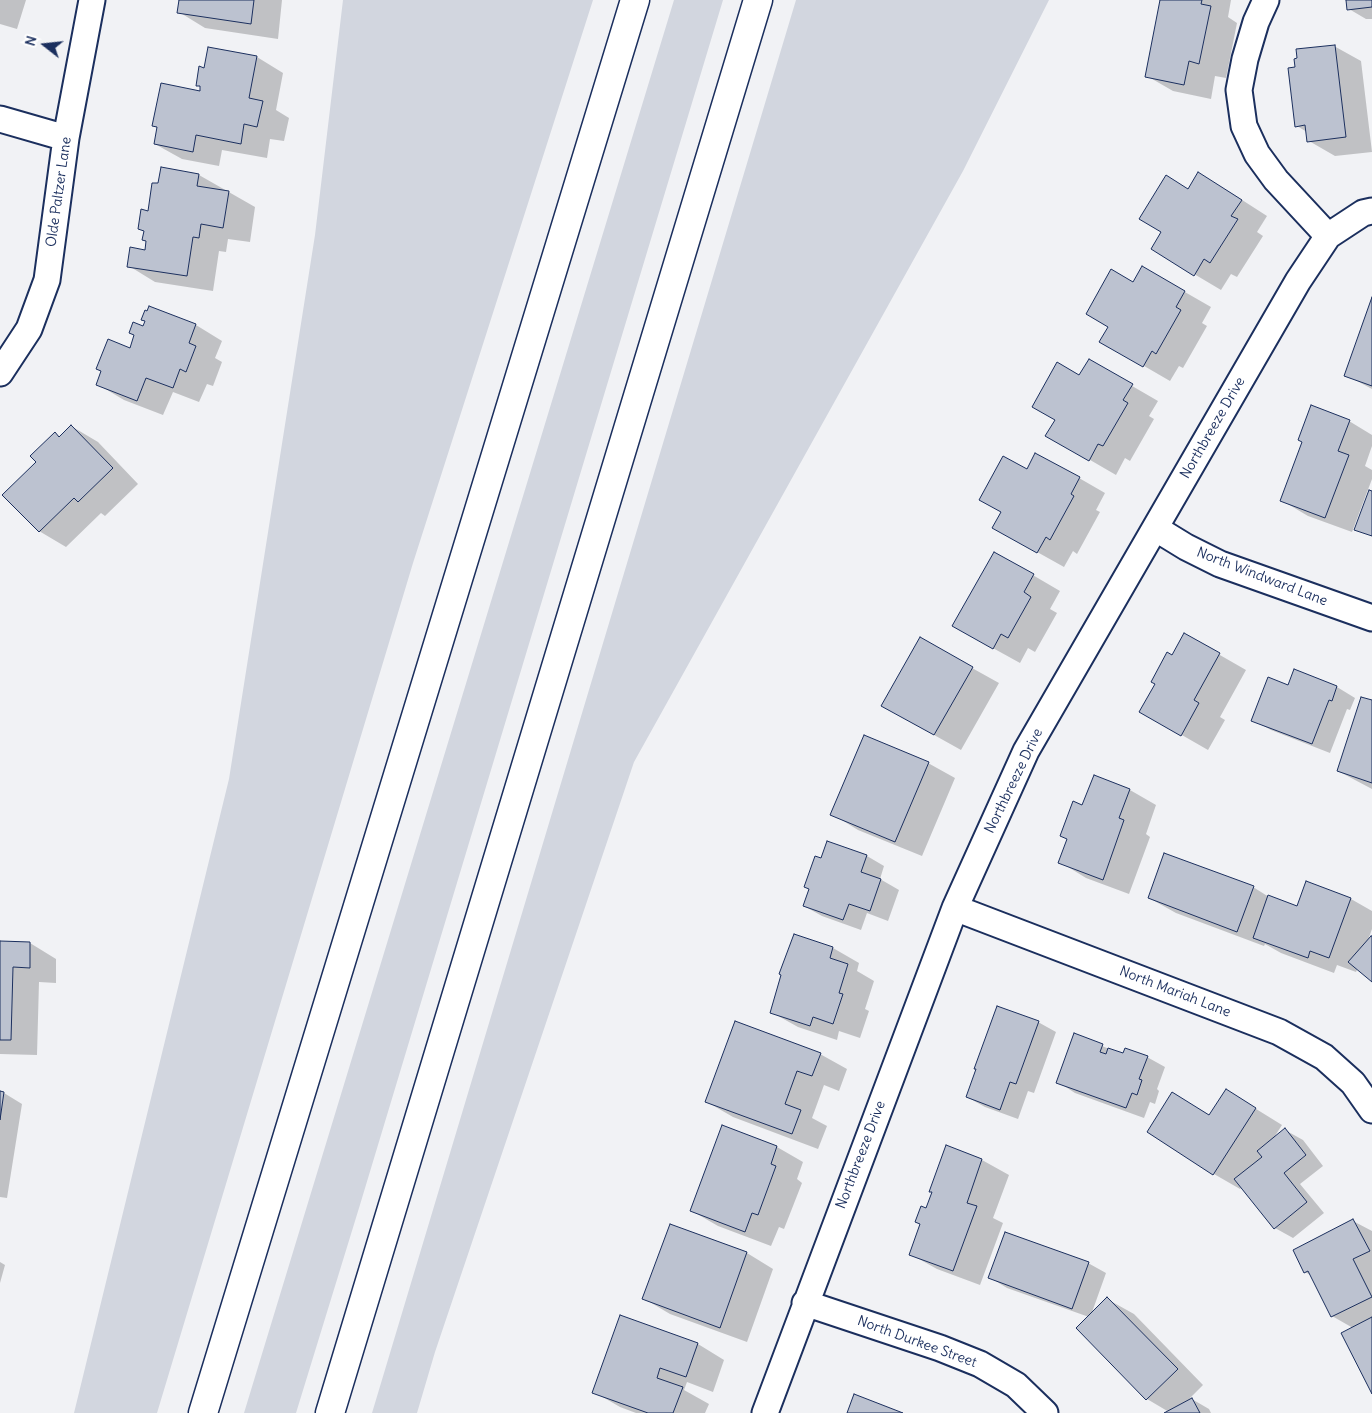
<!DOCTYPE html>
<style>
body{margin:0}
#map{position:relative;width:1372px;height:1413px;overflow:hidden;background:#f1f2f5;font-family:Delius,sans-serif}
canvas{display:block}
.north{position:absolute;left:20px;top:20px;width:50px;height:50px;-webkit-text-stroke:4px #fff;paint-order:stroke;rotate:286deg;font-size:14px;font-weight:700;line-height:20px;text-align:center;color:#1b2f5e}
.north::after{content:'';display:block;margin:auto;width:18px;height:22px;background:#1b2f5e;clip-path:polygon(50% 0,100% 100%,50% 72%,0 100%)}
</style>
<div id="map">
<canvas width="1372" height="1413"></canvas>
<div class="north">N</div>
</div>
<script>
const ctx = document.querySelector('canvas').getContext('2d');
ctx.lineJoin = 'round';
function fillPath(path, color) { ctx.fillStyle = color; ctx.fill(path, 'evenodd'); }
const toPath = rows => new Path2D(rows.map(r => 'M' + r).join(''));
function strokePath(path, color, width, dash) { ctx.strokeStyle = color; ctx.lineWidth = width; ctx.lineCap = dash ? 'butt' : 'round'; ctx.setLineDash(dash || []); ctx.stroke(path); }
function label(font, color, halo, rows, align = 'center') {
  ctx.font = font + ' Delius,sans-serif'; ctx.lineWidth = 5; ctx.setLineDash([]); ctx.textBaseline = 'middle'; ctx.strokeStyle = halo; ctx.fillStyle = color; for (const [text, x, y, turn = 0] of rows) {
    ctx.save(); ctx.translate(x, y); ctx.rotate((+turn || 0) * Math.PI / 180); ctx.textAlign = isNaN(turn) ? turn : align; if (halo) ctx.strokeText(text, 0, 0); ctx.fillText(text, 0, 0); ctx.restore();
  }
}
fillPath(toPath([
 [343,0,593,0,413,563,157,1413,74,1413,229,779,315,235],
 [674,0,723,0,359,1208,296,1413,244,1413],
 [796,0,1049,0,963,171,634,762,435,1352,417,1413,372,1413]
]), '#d2d6df');
fillPath(toPath([
 [0,0,26,0,17,29,0,24],
 [181,0,282,0,278,39,205,28,179,12],
 [1161,0,1231,0,1228,17,1237,23,1226,78,1215,76,1211,99,1173,91,1147,76],
 [1347,0,1372,0,1372,19,1366,19,1349,9],
 [1334,46,1361,61,1372,152,1335,156,1309,141,1307,132,1297,126,1296,68],
 [257,57,283,73,276,110,289,118,284,141,270,139,267,158,222,150,219,166,182,159,155,144,158,128,154,126,201,92,201,87,197,85,205,69],
 [199,175,255,207,250,242,228,239,226,252,219,251,213,291,155,282,129,266,146,251,148,242,143,240,145,232,140,229,149,212,159,185],
 [1225,189,1267,216,1257,232,1263,236,1237,277,1231,274,1221,290,1152,249,1189,190],
 [1143,268,1211,307,1202,323,1207,326,1183,368,1179,366,1170,381,1101,341],
 [1372,301,1372,389,1346,375],
 [150,307,196,325,222,341,215,358,222,362,213,386,207,384,199,402,173,392,163,415,124,400,97,384,130,349,143,328],
 [1089,361,1158,401,1149,416,1154,419,1130,461,1125,458,1116,475,1047,435],
 [1349,421,1372,435,1372,446,1365,466,1372,470,1372,479,1352,532,1308,516,1281,500],
 [71,426,98,442,138,484,105,516,101,513,66,547,39,531,38,462,55,434,61,437],
 [1027,471,1079,478,1105,493,1096,510,1100,512,1077,554,1073,551,1064,567,1021,543],
 [995,553,1060,591,1050,609,1057,613,1035,652,1028,648,1020,663,953,626],
 [1185,635,1246,670,1220,717,1225,720,1208,750,1140,711],
 [972,668,999,683,961,750,909,721],
 [1294,671,1337,687,1355,698,1350,710,1347,709,1330,753,1271,730,1253,720,1289,686],
 [1372,702,1372,789,1338,771],
 [928,763,955,778,922,856,858,830,832,814],
 [1094,777,1130,790,1156,805,1146,834,1150,837,1129,894,1086,878,1060,862],
 [867,856,884,866,880,879,899,890,888,921,867,913,861,930,822,916,804,906,822,860],
 [1307,883,1351,899,1372,911,1372,929,1367,943,1372,937,1372,980,1358,968,1356,972,1337,965,1334,973,1281,953,1265,944,1264,946,1176,913,1149,898,1253,887,1269,897,1298,908],
 [0,943,30,943,56,959,56,983,39,982,37,1055,0,1054],
 [833,948,859,963,857,971,874,981,865,1009,869,1011,860,1038,839,1031,837,1040,798,1027,771,1012],
 [1038,1022,1056,1032,1034,1093,1028,1091,1018,1119,985,1107,967,1097],
 [1075,1035,1124,1055,1147,1057,1165,1067,1157,1089,1159,1091,1155,1104,1150,1102,1144,1118,1075,1093,1058,1082],
 [820,1054,847,1069,839,1091,824,1085,812,1118,827,1126,818,1149,733,1117,707,1102],
 [1227,1091,1282,1125,1273,1139,1285,1130,1303,1140,1323,1166,1300,1184,1324,1213,1293,1238,1275,1228,1242,1187,1240,1189,1214,1174,1148,1131,1214,1120],
 [0,1093,4,1093,22,1104,7,1198,0,1197],
 [723,1127,777,1147,803,1162,797,1179,802,1183,784,1229,779,1227,771,1246,718,1226,692,1211],
 [946,1147,982,1160,1009,1175,993,1218,1003,1223,980,1285,937,1269,910,1254,933,1193,930,1191],
 [1353,1221,1372,1231,1372,1392,1353,1328,1332,1316,1312,1276,1305,1272],
 [670,1226,747,1253,773,1269,747,1342,670,1314,643,1298],
 [0,1262,5,1265,0,1283],
 [1088,1263,1106,1273,1091,1315,1107,1299,1134,1314,1203,1385,1190,1398,1209,1409,1211,1413,1166,1413,1169,1412,1147,1399,1089,1317,1007,1288,989,1277],
 [621,1316,698,1344,724,1360,713,1392,687,1382,684,1390,709,1404,705,1413,636,1413,620,1407,594,1392]
]), '#0003');
const building = toPath([
 [179,0,254,0,251,24,177,13,179,0],
 [1160,0,1202,0,1201,4,1211,6,1199,64,1189,61,1184,85,1145,77,1160,0],
 [1346,0,1372,0,1372,7,1347,10,1346,0],
 [1335,45,1346,137,1307,142,1305,125,1295,127,1288,68,1295,67,1294,59,1297,58,1296,49,1335,45],
 [208,47,257,56,249,98,263,101,257,127,244,124,241,144,196,135,193,152,154,144,157,127,152,126,161,83,200,91,200,86,196,86,199,66,204,68,208,47],
 [161,167,199,174,197,186,229,191,223,228,201,224,199,238,193,237,187,276,127,267,130,247,145,250,146,241,142,240,144,231,138,229,141,209,148,211,152,183,158,183,161,167],
 [1198,172,1242,200,1231,216,1238,219,1210,263,1204,259,1194,276,1151,249,1161,232,1139,219,1166,175,1188,189,1198,172],
 [1142,266,1185,291,1176,307,1181,310,1156,354,1152,351,1143,367,1099,342,1108,327,1086,314,1111,269,1133,282,1142,266],
 [1372,297,1372,386,1344,376,1372,297],
 [149,306,196,324,189,343,196,346,186,372,180,369,173,388,146,378,137,401,96,385,101,371,96,369,108,339,130,348,134,335,129,333,133,322,143,326,145,321,141,320,145,310,147,311,149,306],
 [1089,359,1133,384,1123,400,1128,403,1103,446,1098,444,1089,461,1045,436,1055,420,1032,407,1057,362,1079,375,1089,359],
 [1311,405,1350,420,1338,451,1349,455,1325,518,1280,501,1302,442,1298,440,1311,405],
 [71,425,113,468,78,502,74,498,39,532,2,495,36,462,30,456,55,432,59,437,71,425],
 [1035,453,1080,477,1071,494,1074,496,1050,540,1046,537,1037,553,992,528,1001,512,979,500,1003,456,1027,469,1035,453],
 [1369,490,1372,491,1372,536,1354,530,1369,490],
 [994,552,1034,574,1024,592,1031,597,1008,638,1001,634,993,649,952,626,994,552],
 [1184,633,1220,653,1194,700,1199,703,1181,736,1139,712,1155,684,1151,682,1167,652,1172,655,1184,633],
 [920,637,973,667,934,735,881,706,920,637],
 [1294,669,1337,686,1332,701,1329,700,1312,744,1251,721,1268,677,1288,685,1294,669],
 [1361,697,1372,700,1372,783,1337,771,1361,697],
 [864,735,929,762,895,842,830,815,864,735],
 [1094,775,1130,789,1119,818,1124,820,1103,880,1058,863,1067,839,1060,836,1073,801,1082,805,1094,775],
 [827,841,867,855,861,872,881,879,870,911,849,904,843,920,803,906,809,889,804,887,815,856,821,858,827,841],
 [1164,853,1254,886,1237,932,1148,898,1164,853],
 [1306,881,1351,898,1329,958,1310,951,1308,958,1253,938,1268,895,1297,906,1306,881],
 [794,934,833,947,830,958,848,964,839,993,843,994,833,1024,813,1017,810,1026,770,1013,781,975,779,974,794,934],
 [1371,936,1372,936,1372,982,1348,962,1371,936],
 [0,941,30,942,30,968,13,967,11,1040,0,1040,0,941],
 [997,1006,1039,1021,1016,1084,1010,1082,1000,1110,966,1097,976,1069,974,1069,997,1006],
 [735,1021,821,1053,812,1076,797,1071,785,1104,801,1110,792,1134,705,1102,735,1021],
 [1074,1033,1103,1044,1100,1052,1106,1054,1108,1048,1123,1053,1125,1048,1148,1056,1139,1079,1142,1080,1137,1095,1132,1093,1126,1108,1056,1083,1074,1033],
 [1226,1089,1256,1108,1213,1175,1147,1132,1172,1092,1209,1115,1226,1089],
 [0,1091,4,1092,0,1120,0,1091],
 [722,1125,777,1146,771,1164,776,1166,758,1215,752,1213,745,1232,690,1211,722,1125],
 [1285,1128,1306,1155,1284,1173,1307,1202,1274,1229,1234,1179,1262,1157,1257,1151,1285,1128],
 [946,1145,982,1159,967,1203,977,1206,953,1271,909,1255,920,1224,915,1222,921,1206,926,1208,932,1192,929,1192,946,1145],
 [1353,1219,1370,1251,1353,1259,1372,1297,1331,1317,1308,1271,1304,1273,1293,1250,1353,1219],
 [670,1224,747,1252,720,1328,642,1299,670,1224],
 [1005,1232,1089,1262,1072,1309,988,1278,1005,1232],
 [1107,1297,1178,1369,1146,1400,1076,1328,1107,1297],
 [620,1315,698,1343,686,1377,660,1368,657,1378,683,1387,673,1413,648,1413,592,1393,620,1315],
 [1372,1317,1372,1394,1341,1333,1372,1317],
 [854,1394,903,1413,847,1413,854,1394],
 [1192,1398,1200,1413,1164,1413,1192,1398]
]);
fillPath(building, '#bcc2d0');
strokePath(building, '#1b2f5e', 1);
const minor = toPath([
 [1266,0,1256,22,1245,59,1239,90,1244,126,1257,154,1276,180,1328,236],
 [0,119,66,138],
 [0,373,29,329,47,280,66,138,92,0],
 [1155,528,1186,547,1220,564,1372,618],
 [955,908,1279,1032,1324,1057,1353,1083,1372,1110],
 [805,1303,940,1348,980,1364,1016,1385,1045,1413],
 [765,1413,955,908,1026,751,1298,281,1328,236,1363,213,1372,211]
]);
const motorway = toPath([
 [203,1413,635,0],
 [330,1413,758,0]
]);
strokePath(minor, '#1b2f5e', 29);
strokePath(motorway, '#1b2f5e', 31);
strokePath(minor, '#fff', 25);
strokePath(motorway, '#fff', 28);
label('14px', '#1b2f5e', '#fff', [
 ["Olde Paltzer Lane",59,192,-82],
 ["Northbreeze Drive",1213,428,-60],
 ["North Windward Lane",1262,577,21],
 ["Northbreeze Drive",1014,781,-64],
 ["North Mariah Lane",1175,992,21],
 ["Northbreeze Drive",861,1155,-69],
 ["North Durkee Street",917,1342,20]
]);
</script>
